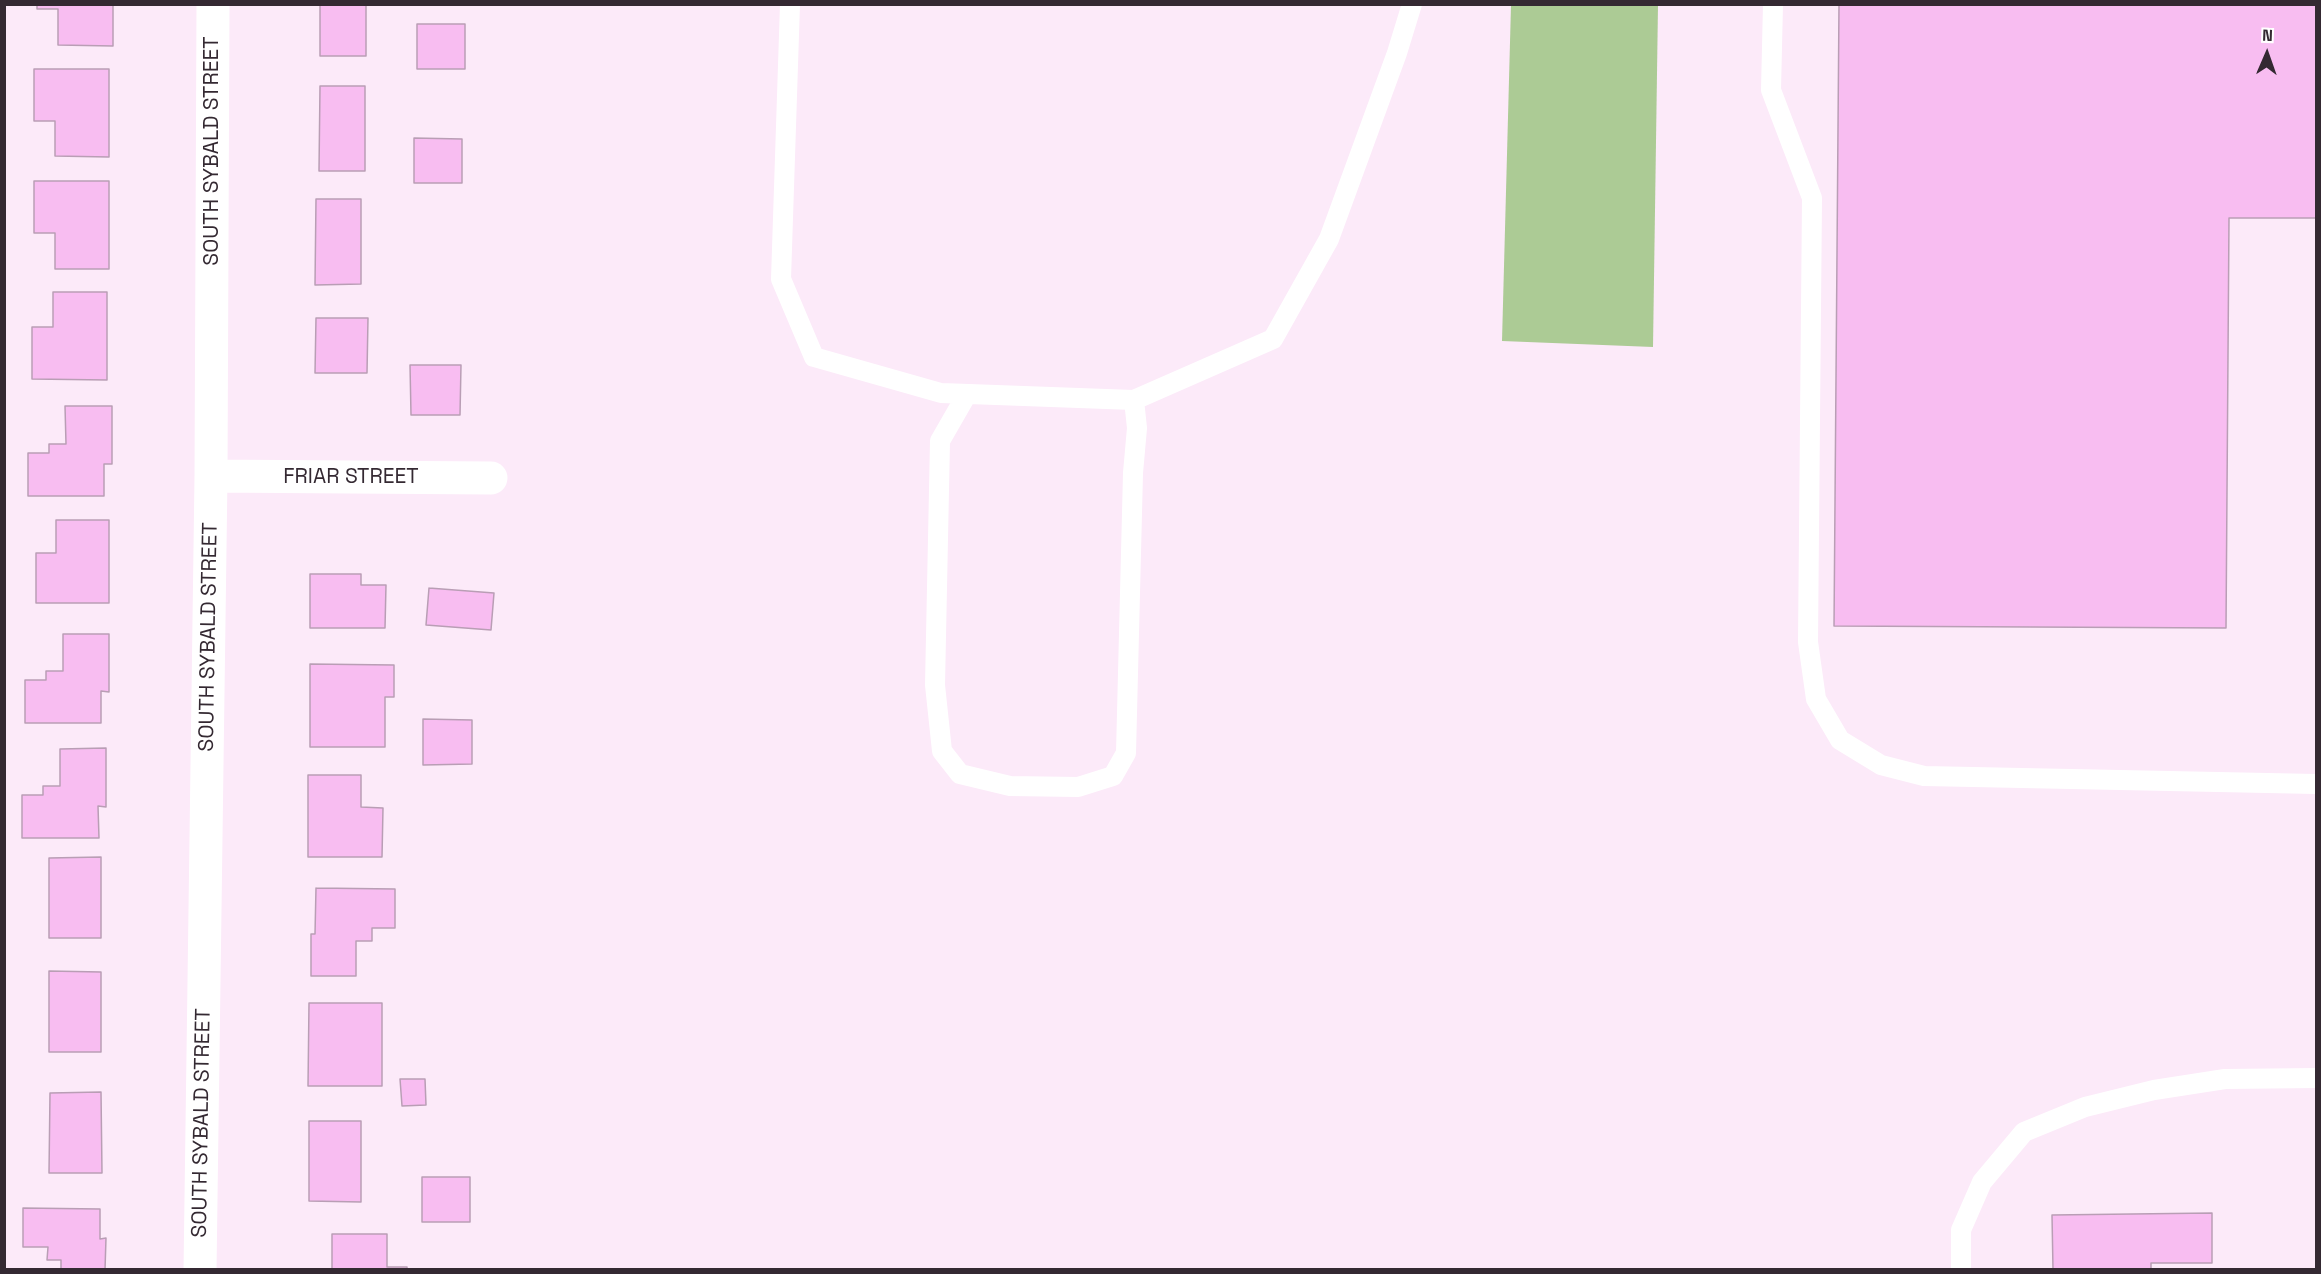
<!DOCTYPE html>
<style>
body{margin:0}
#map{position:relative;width:2321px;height:1274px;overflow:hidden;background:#fceaf9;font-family:"Space Grotesk",sans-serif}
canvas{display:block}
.frame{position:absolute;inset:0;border:6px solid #342932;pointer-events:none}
.north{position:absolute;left:2237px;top:24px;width:60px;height:60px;-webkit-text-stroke:4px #fff;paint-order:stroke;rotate:2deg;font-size:16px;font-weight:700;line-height:24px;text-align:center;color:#342932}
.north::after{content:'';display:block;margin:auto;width:21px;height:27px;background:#342932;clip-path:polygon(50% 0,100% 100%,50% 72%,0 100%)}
</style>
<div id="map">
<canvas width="2321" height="1274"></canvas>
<div class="frame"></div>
<div class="north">N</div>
</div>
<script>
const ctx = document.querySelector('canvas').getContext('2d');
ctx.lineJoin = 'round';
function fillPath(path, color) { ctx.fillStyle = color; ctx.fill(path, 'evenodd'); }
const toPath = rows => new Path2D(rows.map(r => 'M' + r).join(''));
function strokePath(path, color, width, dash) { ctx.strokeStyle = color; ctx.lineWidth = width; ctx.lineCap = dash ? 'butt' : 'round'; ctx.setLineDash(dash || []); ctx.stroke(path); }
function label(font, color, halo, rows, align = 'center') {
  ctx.font = font + ' "Space Grotesk",sans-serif'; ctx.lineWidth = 4.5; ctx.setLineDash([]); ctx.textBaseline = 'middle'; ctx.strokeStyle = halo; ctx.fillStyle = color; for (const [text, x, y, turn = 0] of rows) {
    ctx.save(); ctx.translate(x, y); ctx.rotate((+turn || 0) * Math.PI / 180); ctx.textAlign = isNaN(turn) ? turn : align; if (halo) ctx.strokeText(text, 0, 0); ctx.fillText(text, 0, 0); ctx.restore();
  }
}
fillPath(toPath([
 [1511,5,1658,5,1653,347,1502,341]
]), '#accb95');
const building = toPath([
 [37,4,113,4,113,46,58,45,58,9,37,9,37,4],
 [320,4,366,4,366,56,320,56,320,4],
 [1839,4,2316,4,2316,218,2229,218,2226,628,1834,626,1839,4],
 [417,24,465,24,465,69,417,69,417,24],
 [34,69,109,69,109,157,55,156,55,121,34,121,34,69],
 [320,86,365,86,365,171,319,171,320,86],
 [414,138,462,139,462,183,414,183,414,138],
 [34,181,109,181,109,269,55,269,55,233,34,233,34,181],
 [316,199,361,199,361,284,315,285,316,199],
 [53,292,107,292,107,380,32,379,32,327,53,327,53,292],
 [316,318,368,318,367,373,315,373,316,318],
 [410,365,461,365,460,415,411,415,410,365],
 [65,406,112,406,112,464,104,464,104,496,28,496,28,453,49,453,49,444,66,444,65,406],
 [56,520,109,520,109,603,36,603,36,553,56,553,56,520],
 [310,574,361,574,361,585,386,585,385,628,310,628,310,574],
 [429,588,494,593,491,630,426,625,429,588],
 [63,634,109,634,109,692,101,691,101,723,25,723,25,680,46,680,46,671,63,671,63,634],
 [310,664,394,665,394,697,385,697,385,747,310,747,310,664],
 [423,719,472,720,472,764,423,765,423,719],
 [106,748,106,807,98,806,99,838,22,838,22,795,43,795,43,786,60,786,60,749,106,748],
 [308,775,361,775,361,807,383,808,382,857,308,857,308,775],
 [101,857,101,938,49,938,49,858,101,857],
 [316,888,395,889,395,928,372,928,372,941,356,941,356,976,311,976,311,934,315,934,316,888],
 [49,971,101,972,101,1052,49,1052,49,971],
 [309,1003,382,1003,382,1086,308,1086,309,1003],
 [400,1079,425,1079,426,1105,402,1106,400,1079],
 [101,1092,102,1173,49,1173,50,1093,101,1092],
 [309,1121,361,1121,361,1202,309,1201,309,1121],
 [422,1177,470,1177,470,1222,422,1222,422,1177],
 [23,1208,100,1209,100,1239,106,1238,105,1270,61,1270,61,1260,47,1260,48,1247,23,1247,23,1208],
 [2212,1213,2212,1263,2151,1263,2151,1270,2053,1270,2052,1215,2212,1213],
 [332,1234,387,1234,387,1267,407,1267,407,1270,332,1270,332,1234]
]);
fillPath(building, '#f8bdf1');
strokePath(building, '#b99eb5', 1.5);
strokePath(toPath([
 [790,4,781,279,814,357,941,393,1134,400,1273,339,1329,239,1397,53,1412,4],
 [1773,4,1771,90,1812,198,1808,642,1816,699,1840,740,1881,765,1924,776,2316,784],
 [967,394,940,441,935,685,942,751,960,774,1010,786,1078,787,1113,776,1126,753,1133,473,1137,428,1134,400],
 [1961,1270,1961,1230,1982,1182,2024,1132,2085,1107,2154,1090,2225,1079,2316,1078]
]), '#fff', 20);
strokePath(toPath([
 [211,476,491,478],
 [200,1270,211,476,213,4]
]), '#fff', 33);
label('21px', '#342932', '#fff', [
 ["SOUTH SYBALD STREET",212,151,-90],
 ["FRIAR STREET",351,477],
 ["SOUTH SYBALD STREET",209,637,-89],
 ["SOUTH SYBALD STREET",202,1123,-89]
]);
</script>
